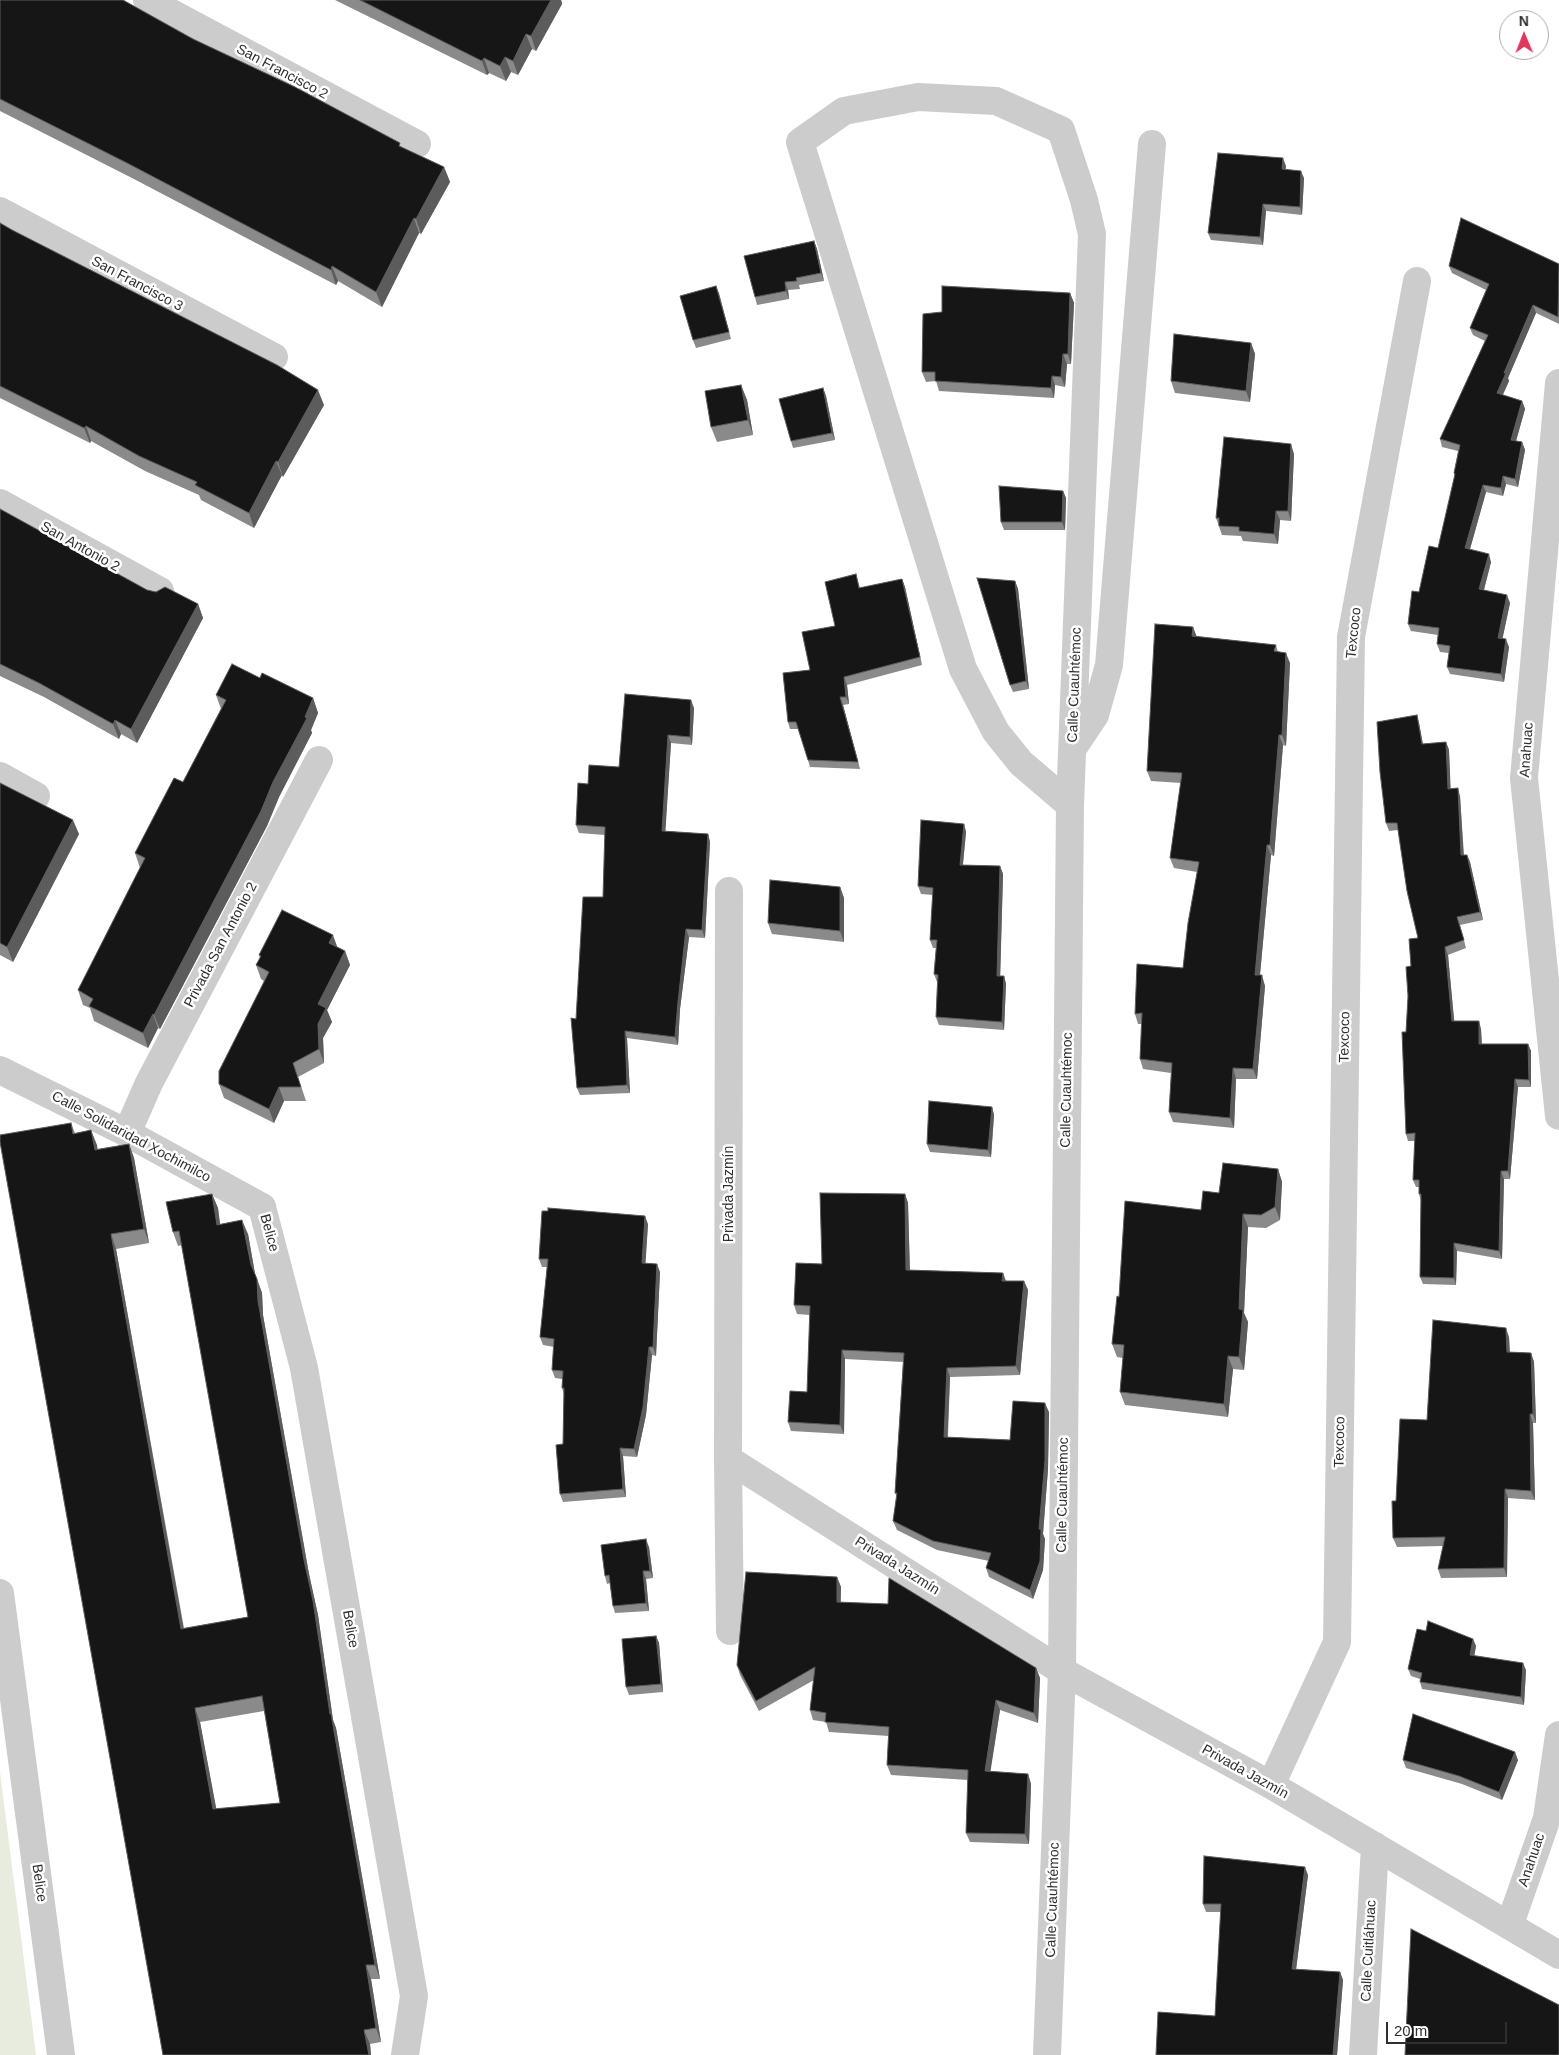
<!DOCTYPE html>
<meta charset="utf-8">
<style>
body{margin:0}
#map{position:relative;width:1559px;height:2055px;overflow:hidden;background:#fff;font-family:Arial,sans-serif}
canvas{display:block}
.north{position:absolute;left:1499px;top:10px;width:50px;height:50px;box-sizing:border-box;background:#fff;border:1px solid #acacac;border-radius:50%;rotate:359deg;font-size:14px;font-weight:700;line-height:20px;text-align:center;color:#2f2f2f}
.north::after{content:'';display:block;margin:auto;width:18px;height:22px;background:#e2365b;clip-path:polygon(50% 0,100% 100%,50% 72%,0 100%)}
.scale{position:absolute;left:1386px;top:2022px;width:121px;height:22px;box-sizing:border-box;border:2px solid #2f2f2f;border-top:0;padding-left:6px;font-size:15px;line-height:18px;white-space:nowrap;color:#2f2f2f;-webkit-text-stroke:4px #fff;paint-order:stroke}
</style>
<div id="map">
<canvas width="1559" height="2055"></canvas>
<div class="north">N</div>
<div class="scale">20 m</div>
</div>
<script>
const ctx = document.querySelector('canvas').getContext('2d');
ctx.lineJoin = 'round';
function fillPath(path, color) { ctx.fillStyle = color; ctx.fill(path, 'evenodd'); }
const toPath = rows => new Path2D(rows.map(r => 'M' + r).join(''));
function strokePath(path, color, width, dash) { ctx.strokeStyle = color; ctx.lineWidth = width; ctx.lineCap = dash ? 'butt' : 'round'; ctx.setLineDash(dash || []); ctx.stroke(path); }
function label(font, color, halo, rows, align = 'center') {
  ctx.font = font + ' Arial,sans-serif'; ctx.lineWidth = 5; ctx.setLineDash([]); ctx.textBaseline = 'middle'; ctx.strokeStyle = halo; ctx.fillStyle = color; for (const [text, x, y, turn = 0] of rows) {
    ctx.save(); ctx.translate(x, y); ctx.rotate((+turn || 0) * Math.PI / 180); ctx.textAlign = isNaN(turn) ? turn : align; if (halo) ctx.strokeText(text, 0, 0); ctx.fillText(text, 0, 0); ctx.restore();
  }
}
fillPath(toPath([
 [0,1772,36,2055,0,2055]
]), '#e7ecde');
strokePath(toPath([
 [147,0,417,144],
 [0,211,274,357],
 [1559,383,1524,778,1559,1116],
 [0,503,160,591],
 [1073,748,1095,715,1109,665,1152,144],
 [0,776,36,796],
 [729,891,728,1459,730,1631],
 [127,1133,149,1083,319,760],
 [262,1207,304,1368,414,1996,405,2055],
 [728,1459,1062,1671,1271,1785,1559,1955],
 [0,1593,61,2055],
 [1271,1785,1337,1642,1351,637,1417,281],
 [1510,1924,1547,1818,1559,1735],
 [1047,2055,1062,1671,1070,805,1092,234,1084,200,1061,130,996,101,918,97,844,111,800,142,963,669,996,732,1021,763,1070,805],
 [1363,2055,1375,1846]
]), '#ccc', 28);
strokePath(toPath([
 [0,1070,127,1133,262,1207]
]), '#ccc', 28);
fillPath(toPath([
 [0,0,193,39,402,147,444,167,450,182,421,234,419,233,382,307,338,281,336,285,132,178,0,111],
 [335,0,561,0,562,4,536,51,532,49,518,75,511,72,506,81,489,73,487,75],
 [1286,166,1285,169,1304,178,1302,215,1266,211,1263,245,1211,240,1208,233],
 [0,223,324,405,283,477,282,475,254,528,201,500,199,495,145,471,91,441,90,443,0,398],
 [814,241,817,249,824,281,799,285,800,289,788,290,789,299,757,305,755,297],
 [1559,264,1559,324,1536,313,1508,378,1509,381,1503,395,1522,401,1525,409,1516,441,1522,442,1525,450,1518,487,1506,484,1503,496,1486,492,1470,549,1491,562,1484,590,1510,603,1502,639,1509,647,1504,682,1450,674,1447,667,1449,653,1440,652,1437,644,1438,635,1411,631,1408,624,1419,592,1438,548,1455,476,1454,473,1458,451,1442,447,1440,439,1485,341,1473,335,1470,328,1486,290,1452,273,1449,266],
 [716,286,731,339,696,348,693,340],
 [1070,293,1074,303,1071,364,1067,364,1065,387,1055,385,1054,398,939,391,936,381,926,382,922,372],
 [1251,343,1255,354,1250,402,1175,393,1171,381],
 [741,385,747,400,753,435,717,442,711,427],
 [823,388,826,396,835,440,793,448,791,441],
 [1294,454,1291,521,1280,520,1278,544,1243,541,1241,536,1222,535,1216,518],
 [1063,491,1066,498,1065,530,1004,530,1001,522],
 [0,509,147,590,198,604,203,618,137,743,121,734,119,739,44,697,0,676],
 [856,574,860,588,902,579,905,587,922,665,847,685,849,704,843,705,860,769,810,767,799,729,790,729,788,722,810,670,835,626],
 [1015,581,1018,589,1029,689,1013,692,1010,685],
 [1196,636,1276,645,1278,652,1290,663,1286,746,1283,745,1274,856,1271,855,1260,975,1265,986,1257,1079,1236,1079,1234,1128,1173,1122,1169,1112,1171,1073,1143,1069,1140,1059,1142,1024,1138,1024,1135,1014,1183,968,1197,872,1174,868,1170,858,1181,783,1151,781,1147,771],
 [260,678,313,698,318,713,311,730,312,733,279,797,267,826,160,1029,158,1028,148,1048,94,1021,90,1008,83,1005,78,990,140,868,135,853,183,782,221,709,216,695],
 [694,708,692,745,671,743,665,831,708,834,710,842,705,938,689,937,680,1009,678,1045,627,1038,630,1093,580,1095,577,1088,576,1019,603,897,605,835,579,833,576,825,588,784,619,767],
 [1419,723,1423,744,1446,742,1449,750,1450,788,1460,796,1464,855,1467,855,1470,862,1483,920,1460,925,1466,948,1448,955,1454,1021,1481,1029,1482,1044,1528,1044,1531,1051,1531,1087,1518,1087,1510,1179,1504,1179,1502,1259,1457,1251,1456,1285,1423,1284,1420,1277,1421,1201,1419,1194,1419,1187,1416,1187,1413,1180,1415,1141,1408,1141,1406,1134,1406,1032,1411,966,1418,938,1398,830,1389,831,1386,823],
 [0,783,79,834,13,962,0,955],
 [964,824,966,832,963,865,1000,866,1003,874,1000,976,1004,976,1006,984,1004,1030,939,1025,936,1017,937,982,934,974,936,948,933,948,930,940,933,895,921,894,918,886],
 [840,887,844,898,844,942,772,934,768,923],
 [337,947,345,951,350,965,327,1010,332,1022,323,1038,324,1063,298,1077,306,1101,284,1101,274,1123,224,1098,219,1084,264,981,261,979,256,965,260,958,259,955],
 [992,1107,994,1115,991,1157,930,1152,927,1144],
 [71,1123,75,1133,91,1130,97,1149,129,1144,134,1158,149,1243,116,1249,184,1628,248,1617,182,1245,178,1246,173,1232,212,1194,218,1208,220,1225,248,1234,255,1274,262,1293,263,1315,309,1574,318,1615,333,1720,336,1728,380,1979,371,1979,381,2042,370,2044,371,2055,163,2055],
 [264,1711,280,1803,216,1809,200,1722],
 [1278,1169,1282,1182,1280,1220,1266,1228,1248,1227,1244,1313,1248,1322,1244,1370,1233,1369,1228,1417,1125,1405,1120,1392,1123,1358,1117,1357,1112,1344,1119,1297,1219,1193],
 [905,1194,908,1203,910,1270,1003,1273,1006,1281,1024,1281,1028,1290,1020,1375,950,1377,948,1437,1010,1440,1049,1412,1048,1469,1043,1534,1045,1539,1043,1570,1033,1599,989,1577,986,1568,989,1561,937,1550,897,1530,893,1521,897,1497,895,1493,903,1362,845,1359,844,1434,791,1431,788,1422,807,1392,810,1315,797,1314,794,1305,822,1264],
 [648,1224,645,1263,660,1272,656,1356,652,1355,646,1415,637,1457,623,1456,626,1497,563,1502,560,1494,563,1444,564,1394,562,1388,562,1379,555,1378,552,1370,554,1347,543,1345,540,1337,547,1267,542,1267,539,1259],
 [1509,1337,1510,1352,1531,1353,1534,1362,1536,1423,1533,1423,1535,1500,1508,1498,1507,1577,1441,1578,1438,1569,1443,1546,1397,1547,1393,1538,1396,1501,1427,1420],
 [649,1547,653,1578,646,1579,649,1611,615,1613,613,1606,610,1583,607,1584,605,1576],
 [837,1577,841,1587,841,1602,1036,1668,1040,1678,1038,1723,1000,1710,990,1771,1028,1774,1031,1784,1029,1844,970,1842,966,1833,968,1780,891,1775,887,1765,889,1736,829,1732,826,1722,813,1720,810,1710,814,1680,759,1711,740,1675,737,1665],
 [656,1636,659,1643,663,1692,629,1695,626,1687],
 [1473,1639,1476,1646,1474,1656,1526,1670,1524,1705,1422,1689,1420,1682,1420,1679,1411,1676,1408,1669],
 [1403,1760,1518,1760,1502,1800,1462,1784,1406,1768],
 [1308,1875,1296,1969,1340,1972,1343,1980,1337,2055,1156,2055,1215,2016,1221,1912,1206,1912,1203,1904]
]), '#8a8a8a');
fillPath(toPath([
 [551,0,561,0,562,4,536,51,531,36],
 [526,34,532,49,518,75,513,61],
 [505,57,511,72,506,81,500,66],
 [484,58,489,73,487,75,482,61],
 [1283,158,1286,166,1285,177,1282,169],
 [444,167,450,182,421,234,416,219],
 [1301,171,1304,178,1302,215,1300,207],
 [1263,204,1266,211,1263,245,1260,237],
 [414,218,419,233,382,307,376,292],
 [814,241,817,249,824,281,821,273],
 [332,266,338,281,336,285,331,270],
 [785,282,788,290,789,299,786,291],
 [716,286,719,293,731,339,729,332],
 [1070,293,1074,303,1071,364,1068,354],
 [1533,305,1536,313,1508,378,1509,381,1500,400,1497,393,1504,373],
 [1251,343,1255,354,1250,402,1246,391],
 [1063,354,1067,364,1065,387,1061,377],
 [1052,376,1055,385,1054,398,1051,388],
 [741,385,747,400,753,435,748,420],
 [823,388,826,396,835,440,832,433],
 [318,390,324,405,283,477,278,462],
 [1522,401,1525,409,1514,448,1511,440],
 [86,426,91,441,90,443,84,428],
 [1522,442,1525,450,1518,487,1515,479],
 [1291,444,1294,454,1291,521,1288,511],
 [276,461,282,475,254,528,249,513],
 [1503,476,1506,484,1503,496,1501,488],
 [1483,485,1486,492,1468,556,1465,548],
 [1063,491,1066,498,1065,530,1062,522],
 [1276,511,1280,520,1278,544,1274,534],
 [1489,554,1491,562,1482,597,1479,589],
 [902,579,905,587,922,665,920,657],
 [1015,581,1018,589,1029,689,1026,681],
 [1507,595,1510,603,1501,646,1498,638],
 [198,604,203,618,137,743,131,729],
 [1193,627,1197,637,1192,636],
 [1506,639,1509,647,1504,682,1501,674],
 [1286,653,1290,663,1286,746,1282,735],
 [844,677,847,685,849,704,846,697],
 [840,697,843,705,860,769,858,762],
 [313,698,318,713,311,730,312,733,279,797,267,826,160,1029,154,1015,273,782,305,717],
 [691,700,694,708,692,745,690,737],
 [1417,715,1419,723,1424,751,1422,744],
 [115,720,121,734,119,739,113,724],
 [668,735,671,743,665,838,662,831],
 [1279,735,1283,745,1274,856,1270,845],
 [1446,742,1449,750,1451,796,1448,789],
 [1458,788,1460,796,1464,863,1461,855],
 [73,820,79,834,13,962,7,947],
 [964,824,966,832,962,873,960,865],
 [708,834,710,842,705,938,702,930],
 [1267,845,1271,855,1259,985,1255,975],
 [1467,855,1470,862,1483,920,1480,912],
 [1000,866,1003,874,1000,984,997,976],
 [840,887,844,898,844,942,840,931],
 [686,929,689,937,680,1009,678,1045,675,1037,678,1002],
 [333,935,338,949,329,943],
 [1445,947,1448,955,1455,1029,1452,1021],
 [345,951,350,965,327,1010,332,1022,323,1038,324,1063,319,1049,318,1004],
 [1262,975,1265,986,1257,1079,1253,1069],
 [1004,976,1006,984,1004,1030,1002,1022],
 [153,1014,158,1028,148,1048,143,1033],
 [1479,1021,1481,1029,1482,1052,1479,1044],
 [625,1031,627,1038,630,1093,627,1085],
 [1528,1044,1531,1051,1531,1087,1529,1080],
 [1233,1068,1236,1079,1234,1128,1230,1118],
 [1515,1079,1518,1087,1510,1179,1508,1171],
 [279,1087,284,1101,274,1123,269,1109],
 [992,1107,994,1115,991,1157,988,1150],
 [91,1130,97,1145,100,1164,95,1150],
 [129,1144,134,1158,149,1243,144,1229],
 [1278,1169,1282,1182,1280,1220,1275,1207],
 [1501,1171,1504,1179,1502,1259,1499,1251],
 [212,1194,218,1208,222,1239,217,1225],
 [905,1194,908,1203,910,1279,906,1270],
 [1243,1214,1248,1227,1244,1313,1248,1322,1244,1370,1239,1357,1239,1309],
 [645,1216,648,1224,645,1272,642,1263],
 [242,1220,248,1234,256,1279,251,1265],
 [111,1234,116,1249,186,1643,181,1629],
 [1454,1243,1457,1251,1456,1285,1454,1278],
 [657,1264,660,1272,656,1356,653,1347],
 [1003,1273,1006,1282,1002,1281],
 [257,1279,262,1293,263,1315,309,1574,318,1615,333,1720,336,1728,380,1979,375,1965,330,1714,304,1560,258,1301],
 [1024,1281,1028,1290,1020,1375,1016,1366],
 [1506,1328,1509,1337,1510,1361,1507,1352],
 [649,1347,652,1355,646,1415,637,1457,634,1449],
 [842,1350,845,1359,844,1434,840,1425],
 [1531,1353,1534,1362,1536,1423,1533,1414],
 [1228,1356,1233,1369,1228,1417,1224,1404],
 [947,1368,950,1377,947,1446,944,1437],
 [1045,1403,1049,1412,1048,1469,1043,1534,1045,1539,1043,1570,1033,1599,1030,1590,1039,1529],
 [1530,1414,1533,1423,1535,1500,1531,1491],
 [620,1448,623,1456,626,1497,623,1489],
 [1505,1489,1508,1498,1507,1577,1504,1568],
 [646,1539,649,1547,653,1578,650,1571],
 [643,1571,646,1579,649,1611,646,1603],
 [837,1577,841,1587,840,1612,837,1602],
 [656,1636,659,1643,663,1692,661,1684],
 [1473,1639,1476,1646,1473,1663,1470,1655],
 [1523,1663,1526,1670,1524,1705,1521,1697],
 [1036,1668,1040,1678,1038,1723,1034,1713],
 [996,1700,1000,1710,989,1781,985,1771],
 [195,1708,200,1722,219,1823,213,1809],
 [1515,1752,1518,1760,1502,1800,1499,1792],
 [1028,1774,1031,1784,1029,1844,1025,1834],
 [1305,1867,1308,1875,1295,1978,1292,1969],
 [366,1965,371,1979,381,2042,376,2028],
 [1340,1972,1343,1980,1337,2055,1333,2055],
 [364,2030,370,2044,371,2055,369,2055]
]), '#5c5c5c');
const building = toPath([
 [0,0,123,0,193,39,295,87,400,143,399,146,444,167,416,219,414,218,376,292,332,266,331,270,127,163,0,99,0,0],
 [360,0,551,0,531,36,526,34,513,61,505,57,500,66,484,58,482,61,360,0],
 [1218,153,1283,158,1282,169,1301,171,1300,207,1263,204,1260,237,1208,233,1218,153],
 [1461,218,1559,264,1558,317,1533,305,1504,373,1506,373,1497,393,1522,401,1511,440,1522,442,1515,479,1503,476,1501,488,1483,485,1465,548,1489,554,1479,589,1507,595,1498,638,1506,639,1501,674,1447,667,1450,646,1437,644,1439,628,1408,624,1412,591,1419,592,1429,546,1438,548,1455,474,1454,473,1460,445,1440,439,1488,335,1470,328,1489,284,1449,266,1461,218],
 [0,223,12,230,277,365,318,390,278,462,276,461,249,513,195,485,197,482,139,456,86,426,84,428,0,386,0,223],
 [814,241,821,273,796,278,797,281,785,282,786,291,755,297,744,256,814,241],
 [716,286,729,332,693,340,680,296,716,286],
 [942,286,1070,293,1068,354,1063,354,1061,377,1052,376,1051,388,935,381,935,372,922,372,923,314,942,312,942,286],
 [1174,334,1251,343,1246,391,1171,381,1174,334],
 [741,385,748,420,711,427,705,391,741,385],
 [823,388,832,433,791,441,779,399,823,388],
 [1224,437,1291,444,1288,511,1276,511,1274,534,1239,531,1239,527,1219,526,1219,518,1216,518,1224,437],
 [999,486,1063,491,1062,522,1001,522,999,486],
 [0,509,147,590,156,592,165,587,198,604,131,729,115,720,113,724,39,683,0,664,0,509],
 [856,574,859,588,902,579,920,657,844,677,846,697,840,697,858,762,808,760,796,722,788,722,783,673,810,670,802,632,835,626,825,582,856,574],
 [977,578,1015,581,1026,681,1010,685,977,578],
 [1155,624,1193,627,1192,636,1276,645,1274,651,1286,653,1282,735,1279,735,1270,845,1267,845,1255,975,1262,975,1253,1069,1233,1068,1230,1118,1169,1112,1172,1063,1140,1059,1142,1013,1135,1014,1137,964,1183,968,1188,923,1199,862,1170,858,1182,773,1147,771,1155,624],
 [232,664,260,678,262,673,313,698,305,717,307,718,273,782,261,811,154,1015,153,1014,143,1033,89,1006,93,999,78,990,145,858,135,853,174,778,183,782,226,700,216,695,232,664],
 [625,694,691,700,690,737,668,735,662,831,708,834,702,930,686,929,678,1002,675,1037,625,1031,627,1085,577,1088,571,1018,576,1019,583,897,603,897,605,827,576,825,578,783,588,784,589,765,619,767,625,694],
 [1417,715,1422,744,1446,742,1448,789,1458,788,1461,855,1467,855,1480,912,1457,917,1464,940,1445,947,1452,1021,1479,1021,1479,1044,1528,1044,1529,1080,1515,1079,1508,1171,1501,1171,1499,1251,1454,1243,1454,1278,1420,1277,1421,1194,1419,1194,1419,1180,1413,1180,1415,1133,1406,1134,1402,1032,1406,1032,1408,996,1406,967,1411,966,1409,939,1418,938,1407,891,1397,823,1386,823,1380,772,1377,722,1417,715],
 [0,783,73,820,7,947,0,943,0,783],
 [921,820,964,824,960,865,1000,866,997,976,1004,976,1002,1022,936,1017,938,975,934,974,937,940,930,940,933,888,918,886,921,820],
 [770,880,840,887,840,931,768,923,770,880],
 [282,910,333,935,329,943,345,951,318,1004,326,1008,318,1024,319,1049,293,1063,301,1087,279,1087,269,1109,219,1084,219,1071,269,972,256,965,261,956,259,955,282,910],
 [929,1101,992,1107,988,1150,927,1144,929,1101],
 [71,1123,73,1134,91,1130,95,1150,129,1144,144,1229,111,1234,181,1629,248,1617,179,1231,173,1232,166,1202,212,1194,217,1225,242,1220,251,1265,257,1279,258,1301,304,1560,313,1601,330,1714,331,1714,375,1965,366,1965,376,2028,364,2030,369,2055,163,2055,0,1142,0,1135,71,1123],
 [262,1696,280,1803,213,1809,195,1708,262,1696],
 [1223,1163,1278,1169,1275,1207,1261,1215,1243,1214,1239,1309,1243,1310,1239,1357,1228,1356,1224,1404,1120,1392,1124,1345,1112,1344,1117,1296,1119,1297,1125,1201,1201,1210,1203,1191,1219,1193,1223,1163],
 [820,1193,905,1194,906,1270,1003,1273,1002,1281,1024,1281,1016,1366,947,1368,944,1437,1010,1440,1013,1401,1045,1403,1045,1460,1039,1529,1041,1530,1040,1561,1030,1590,986,1568,991,1553,933,1541,893,1521,897,1493,895,1493,904,1353,842,1350,840,1425,788,1422,790,1391,807,1392,810,1306,794,1305,796,1263,822,1264,820,1193],
 [548,1208,645,1216,642,1263,657,1264,653,1347,649,1347,643,1407,634,1449,620,1448,623,1489,560,1494,556,1445,563,1444,564,1388,562,1388,563,1371,552,1370,554,1339,540,1337,548,1259,539,1259,542,1211,548,1211,548,1208],
 [1433,1320,1506,1328,1507,1352,1531,1353,1533,1414,1530,1414,1531,1491,1505,1489,1504,1568,1438,1569,1445,1537,1393,1538,1392,1501,1396,1501,1400,1419,1427,1420,1433,1320],
 [646,1539,650,1571,643,1571,646,1603,613,1606,609,1575,605,1576,601,1545,646,1539],
 [746,1572,837,1577,837,1602,888,1604,889,1578,1036,1668,1034,1713,996,1700,985,1771,1028,1774,1025,1834,966,1833,968,1770,887,1765,889,1727,825,1722,826,1713,810,1710,815,1667,756,1701,737,1665,746,1572],
 [1428,1621,1473,1639,1470,1655,1523,1663,1521,1697,1420,1682,1422,1673,1408,1669,1417,1629,1426,1631,1428,1621],
 [656,1636,661,1684,626,1687,622,1639,656,1636],
 [1413,1714,1515,1752,1499,1792,1459,1776,1403,1760,1413,1714],
 [1204,1856,1305,1867,1292,1969,1340,1972,1333,2055,1156,2055,1158,2012,1215,2016,1221,1904,1203,1904,1204,1856],
 [1411,1929,1559,2005,1559,2055,1405,2055,1411,1929]
]);
fillPath(building, '#161616');
strokePath(building, '#5c5c5c', 1);
label('14px', '#2f2f2f', '#fff', [
 ["San Francisco 2",282,72,28],
 ["San Francisco 3",137,284,28],
 ["San Antonio 2",80,547,29],
 ["Texcoco",1354,633,-84],
 ["Calle Cuauhtémoc",1075,685,-88],
 ["Anahuac",1527,750,-86],
 ["Privada San Antonio 2",221,945,-62],
 ["Texcoco",1345,1037,-89],
 ["Calle Cuauhtémoc",1067,1090,-89],
 ["Calle Solidaridad Xochimilco",131,1137,28],
 ["Privada Jazmín",729,1194,-90],
 ["Belice",269,1233,75],
 ["Texcoco",1340,1442,-89],
 ["Calle Cuauhtémoc",1063,1495,-89],
 ["Privada Jazmín",897,1566,32],
 ["Belice",350,1629,80],
 ["Privada Jazmín",1245,1772,29],
 ["Anahuac",1532,1860,-71],
 ["Belice",39,1883,82],
 ["Calle Cuauhtémoc",1053,1900,-88],
 ["Calle Cuitláhuac",1369,1951,-87]
]);
</script>
